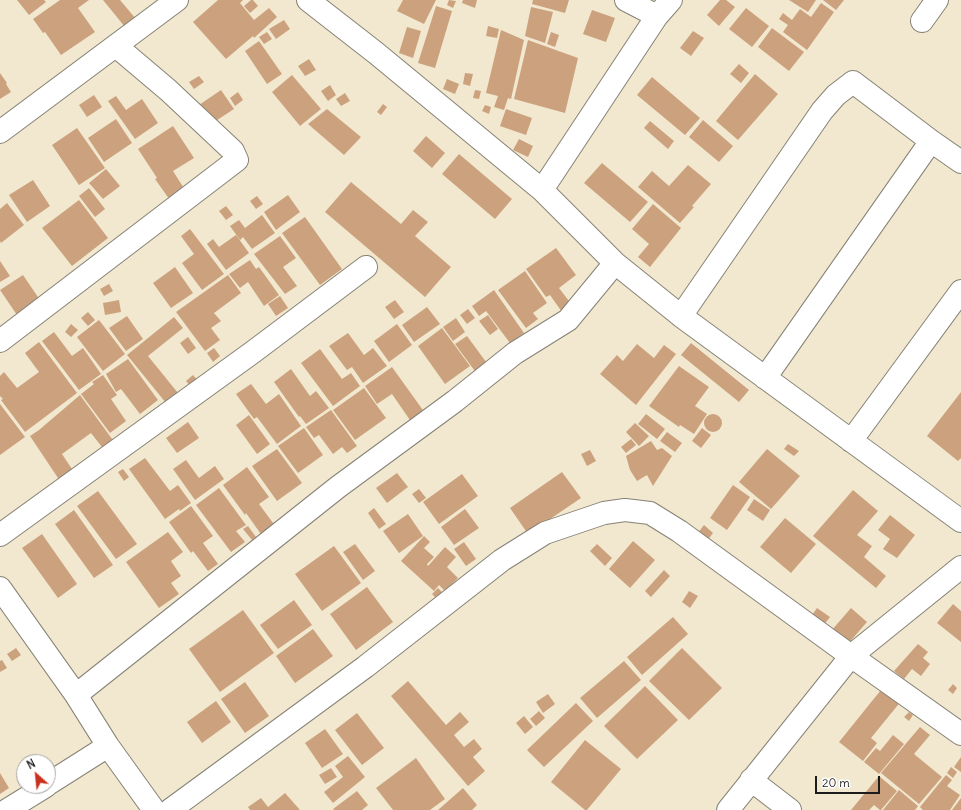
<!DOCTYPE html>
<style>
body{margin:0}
#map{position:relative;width:961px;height:810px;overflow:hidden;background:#f1e8cf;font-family:Delius,sans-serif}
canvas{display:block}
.north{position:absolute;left:16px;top:754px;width:40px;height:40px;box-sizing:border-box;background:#fff;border:1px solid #a4a4a4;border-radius:50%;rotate:333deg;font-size:11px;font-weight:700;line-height:16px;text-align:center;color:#1c1c1c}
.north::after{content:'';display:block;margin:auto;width:14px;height:18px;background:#c8321e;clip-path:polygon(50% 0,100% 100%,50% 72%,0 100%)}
.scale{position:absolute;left:815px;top:776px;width:65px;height:18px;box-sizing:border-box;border:2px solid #1c1c1c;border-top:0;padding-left:5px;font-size:12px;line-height:14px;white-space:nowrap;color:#1c1c1c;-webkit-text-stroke:3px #fff;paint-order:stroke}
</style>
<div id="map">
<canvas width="961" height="810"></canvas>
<div class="north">N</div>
<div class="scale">20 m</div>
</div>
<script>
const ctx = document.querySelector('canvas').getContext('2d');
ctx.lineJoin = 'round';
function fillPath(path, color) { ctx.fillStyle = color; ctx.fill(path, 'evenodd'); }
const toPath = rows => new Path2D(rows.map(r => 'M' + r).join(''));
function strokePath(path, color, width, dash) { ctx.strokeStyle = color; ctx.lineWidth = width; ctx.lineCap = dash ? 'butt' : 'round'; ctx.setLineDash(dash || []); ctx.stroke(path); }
fillPath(toPath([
 [17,0,44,0,46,2,29,15],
 [60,0,89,0,78,8,95,32,61,55,45,32,43,33,33,19],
 [103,0,120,0,136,19,125,27],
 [218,0,243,0,240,3,254,20,269,8,277,17,254,38,253,36,226,59,193,22],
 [251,0,253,0,258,6,250,13,244,6],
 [403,0,436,0,424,24,397,11],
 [449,0,456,1,453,8,447,5],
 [463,0,477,0,475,8,462,3],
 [533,0,569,0,565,13,532,4],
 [720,0,726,0,735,7,719,26,707,15],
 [789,0,816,0,808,12],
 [823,0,844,0,836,10],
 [821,3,834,12,807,50,783,32,788,25,779,19,783,13,792,20,800,9,811,17],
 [436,6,452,11,435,68,418,63],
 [531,7,553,12,545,43,525,36],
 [746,8,769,26,752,47,729,29],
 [592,10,615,18,606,42,583,34],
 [284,20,290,29,276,39,269,29],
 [488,26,499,29,497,38,486,36],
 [407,27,421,31,413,58,399,53],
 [772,28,804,52,789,71,758,47],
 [501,30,524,40,511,99,508,98,504,110,494,107,498,96,486,93],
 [693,31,704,38,691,56,680,48],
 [267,32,272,39,264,44,259,37],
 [551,32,559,35,555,47,547,44],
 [528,40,578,58,565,113,514,99],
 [259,41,282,74,267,84,245,51],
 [309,59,316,70,305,76,298,66],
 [739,64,749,73,741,83,730,74],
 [0,73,7,83,6,84,11,92,0,99],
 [465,73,473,74,470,86,463,84],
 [755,74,778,94,738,140,716,121],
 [292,75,321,109,300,126,272,92],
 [199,76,204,82,194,89,189,82],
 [652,77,700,118,685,135,637,95],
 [447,79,459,84,455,94,443,89],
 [330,85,336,95,328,101,321,91],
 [221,90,234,109,211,124,199,105],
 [475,90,481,91,479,99,473,98],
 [238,92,243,100,235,106,230,98],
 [345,93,350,101,341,106,336,99],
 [94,95,102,107,87,117,79,105],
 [116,96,126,110,142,99,158,123,135,139,108,101],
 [383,104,387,107,381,115,377,112],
 [485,105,491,107,489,114,482,111],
 [327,109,361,137,344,155,308,124],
 [506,109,532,118,526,135,500,126],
 [116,119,132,143,104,162,88,138],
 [703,120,733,146,719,162,689,137],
 [650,121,674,141,668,149,644,128],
 [173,126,194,158,173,171,187,193,172,203,155,179,157,178,138,149],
 [77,128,105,168,79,185,52,145],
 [426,136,445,153,432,168,413,151],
 [519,139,533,146,528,157,513,150],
 [459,154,512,199,495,219,442,174],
 [602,163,648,202,630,222,584,183],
 [688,165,711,184,692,206,694,207,680,223,638,187,652,171,669,186],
 [106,169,120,186,103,199,89,183],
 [33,180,50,206,27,222,9,195],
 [351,182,401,224,413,210,428,222,415,236,451,267,425,297,325,212],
 [89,188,105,209,95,217,79,196],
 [288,195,300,212,276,230,264,212],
 [257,196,263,204,256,209,250,201],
 [79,200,108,238,72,266,42,228],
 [7,203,24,225,1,243,0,241,0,209],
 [653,204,681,228,650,267,638,257,649,244,632,229],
 [226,206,233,215,226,220,219,211],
 [262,215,275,233,252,249,243,237,240,240,230,226,239,220,245,228],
 [305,217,342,269,320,285,282,233],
 [190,229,224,274,202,290,182,263,194,254,181,236],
 [236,235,249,253,226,270,207,244,213,239,219,247],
 [280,236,296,258,283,267,297,286,285,294,254,254],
 [556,248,576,275,559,288,572,305,562,312,550,295,546,297,526,269],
 [250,260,256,269,259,267,279,295,264,306,248,282,240,288,229,274],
 [0,261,10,276,0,282],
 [175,267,193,293,171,308,153,283],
 [525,271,547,303,533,313,538,319,526,328,498,290],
 [23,275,40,300,17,315,0,290],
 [228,275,241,293,214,313,221,321,211,328,220,340,205,351,176,312],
 [109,284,113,291,104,296,100,289],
 [494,290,524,333,510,343,486,311,479,316,472,306],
 [280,296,288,308,276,316,268,304],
 [119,300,121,312,105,315,103,303],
 [395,300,404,312,394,319,385,307],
 [427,307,440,324,414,342,402,325],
 [468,309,475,318,467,324,460,315],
 [88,312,95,320,88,326,81,318],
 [488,315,498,329,490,335,479,321],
 [127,316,143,339,126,351,109,328],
 [174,317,183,328,148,356,178,393,166,403,127,355],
 [456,318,465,332,453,341,443,327],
 [99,320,125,354,103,371,77,337],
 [71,324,78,330,71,337,65,332],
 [397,324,412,345,389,362,374,341],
 [442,328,470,366,445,384,418,346],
 [54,332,72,356,83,348,101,374,79,390,42,341],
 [348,333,364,355,373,348,387,366,363,383,352,367,347,370,329,346],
 [467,336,489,366,477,374,455,344],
 [188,337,196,348,188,354,180,343],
 [39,342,77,393,25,432,1,400,3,399,0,396,0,376,4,372,17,388,39,372,25,353],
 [691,343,749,390,739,402,681,355],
 [637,344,654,358,664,345,676,354,636,405,600,374,617,355,623,361],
 [214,348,220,356,213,362,207,353],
 [320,349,342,379,351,373,360,386,333,406,301,363],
 [128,359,158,400,140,414,121,389,116,392,106,374],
 [679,366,709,387,695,406,707,414,694,434,680,425,679,427,649,406],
 [392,367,425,413,412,423,392,394,377,404,365,386],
 [291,369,310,396,316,391,329,408,306,424,300,416,299,417,274,382],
 [103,375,117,395,111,399,126,421,110,433,81,394,94,384,92,382],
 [193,375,199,382,192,388,186,381],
 [251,384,266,404,279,394,301,426,277,444,257,417,254,419,236,394],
 [364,388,386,418,355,440,333,410],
 [961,392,961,458,958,461,927,436],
 [80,395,115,443,105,451,91,433,62,454,76,475,62,484,30,436,39,430],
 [0,404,25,437,0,455],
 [331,410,357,446,347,453,342,447,333,454,319,435,314,438,306,427],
 '704 423a9 9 0 1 1 18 0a9 9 0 1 1-18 0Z',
 [646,414,665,429,657,439,638,424],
 [249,415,270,444,257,454,236,425],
 [188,422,199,438,177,453,166,438],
 [635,423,649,436,639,446,626,432],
 [304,428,323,455,298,473,278,446],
 [702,428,711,435,701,448,692,441],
 [667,432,682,443,675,452,660,441],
 [631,439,636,445,626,453,621,447],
 [651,441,657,450,662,448,672,456,653,486,647,475,637,481,630,470,626,456],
 [788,444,799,451,794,456,784,449],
 [277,449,302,483,277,501,252,466],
 [767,449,800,476,771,509,739,482],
 [590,450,596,461,587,466,581,454],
 [145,458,170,491,178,485,191,503,180,511,179,509,165,519,129,469],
 [186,460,199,478,215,466,224,479,195,500,173,469],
 [247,467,269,497,259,504,276,527,263,537,246,513,245,515,223,485],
 [123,469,129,477,124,481,118,472],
 [562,472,581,498,528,534,510,508],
 [397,473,408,487,387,503,376,488],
 [462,474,478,496,439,524,423,502],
 [733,485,750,497,727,530,710,518],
 [219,488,246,525,236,531,245,542,231,552,196,505],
 [419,489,426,498,419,503,412,494],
 [853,490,878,511,857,535,872,546,864,557,886,576,876,588,813,536],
 [98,491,137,544,116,559,77,506],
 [754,499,770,510,763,521,747,510],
 [191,506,213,536,203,543,218,564,208,571,193,551,191,553,169,522],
 [374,508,386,524,379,529,368,513],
 [465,509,479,528,454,545,441,527],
 [74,510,113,565,94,578,55,524],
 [408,514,423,536,399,553,383,531],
 [890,515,915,535,897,558,883,549,890,539,878,530],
 [785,518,816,544,791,573,760,547],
 [704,525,713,533,707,541,697,534],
 [248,526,256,537,252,540,243,529],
 [168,532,183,552,171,561,181,576,171,583,179,594,159,608,126,562],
 [42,534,77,584,58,598,22,548],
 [424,536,430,542,424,548,434,557,427,564,428,566,445,547,456,557,447,567,458,578,445,591,439,585,434,591,401,561],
 [633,541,655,560,630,588,609,569],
 [464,542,476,559,466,566,454,549],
 [355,544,375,571,363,580,343,552],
 [597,544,612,558,605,566,590,551],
 [334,546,361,583,322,611,295,574],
 [664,570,670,576,651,597,645,591],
 [367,587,393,622,356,650,330,614],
 [438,588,443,593,437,599,432,594],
 [689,591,698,596,690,608,682,602],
 [294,600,312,625,278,649,260,625],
 [953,604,961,611,961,642,937,623],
 [817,608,830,617,823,626,810,618],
 [851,608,867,622,847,645,831,631],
 [243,610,274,653,220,692,189,649],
 [673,617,688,634,642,675,627,657],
 [313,629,333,656,295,683,276,656],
 [918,644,928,652,923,658,930,664,921,676,912,669,904,679,894,671],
 [16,648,21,655,12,661,7,654],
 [682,648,722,688,689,720,649,681],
 [2,660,7,668,0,672,0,661],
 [624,661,641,680,597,718,580,698],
 [408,681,446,725,460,712,469,722,454,735,464,747,474,739,482,749,473,757,485,771,468,786,391,696],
 [245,682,269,716,245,733,221,699],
 [953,684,957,688,953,694,948,690],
 [885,685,902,700,871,738,877,743,863,761,839,742],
 [645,686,678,720,637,759,604,726],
 [548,694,555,704,543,713,536,702],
 [216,701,231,722,202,743,187,722],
 [576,703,593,721,544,767,527,750],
 [539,711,545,718,536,726,530,719],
 [909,712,913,715,909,721,904,717],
 [357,713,384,748,362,765,335,730],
 [524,716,533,727,525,734,516,723],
 [920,727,930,735,914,754,942,777,919,804,881,773],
 [325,729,343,754,322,768,305,743],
 [893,735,904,744,879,774,864,762,876,748,880,751],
 [585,740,621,769,587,810,585,810,551,782],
 [348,756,365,777,333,803,324,792,343,777,335,766],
 [961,757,961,772,954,767],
 [416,758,445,799,430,810,393,810,376,788],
 [951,767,957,772,953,778,947,773],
 [331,768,337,777,325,784,319,775],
 [0,773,9,788,0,794],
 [946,775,952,780,947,786,960,795,950,810,923,810,920,807],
 [879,776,897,791,881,810,880,810,874,805,869,810,851,810],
 [463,788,477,805,472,810,438,810],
 [899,790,918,806,915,810,883,810],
 [357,791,368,805,362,810,334,810,333,809],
 [285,793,300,810,250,810,248,807,261,798,268,807],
 [961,798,961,810,952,810]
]), '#cca27e');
const minor = toPath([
 [308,0,376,53,542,190,615,263,681,316,961,521],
 [626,0,657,16],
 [922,21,937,0],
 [0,132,177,0],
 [542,190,657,16,671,0],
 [681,316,822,111,836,95,853,82,931,141,961,162],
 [0,341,237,160,233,151,168,90,116,46],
 [765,378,931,141],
 [851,441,961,291],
 [0,535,253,352,366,267],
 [0,588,76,695,108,746,154,810],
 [76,695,338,487,455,401,515,353,568,320,615,263],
 [751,780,790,810],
 [48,784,108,746],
 [7,810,46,786],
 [170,810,365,667,502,560,545,533,604,513,625,510,650,513,679,531,851,656,961,734],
 [728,810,851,656,961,567]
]);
strokePath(minor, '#868276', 24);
strokePath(minor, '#fff', 22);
</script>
